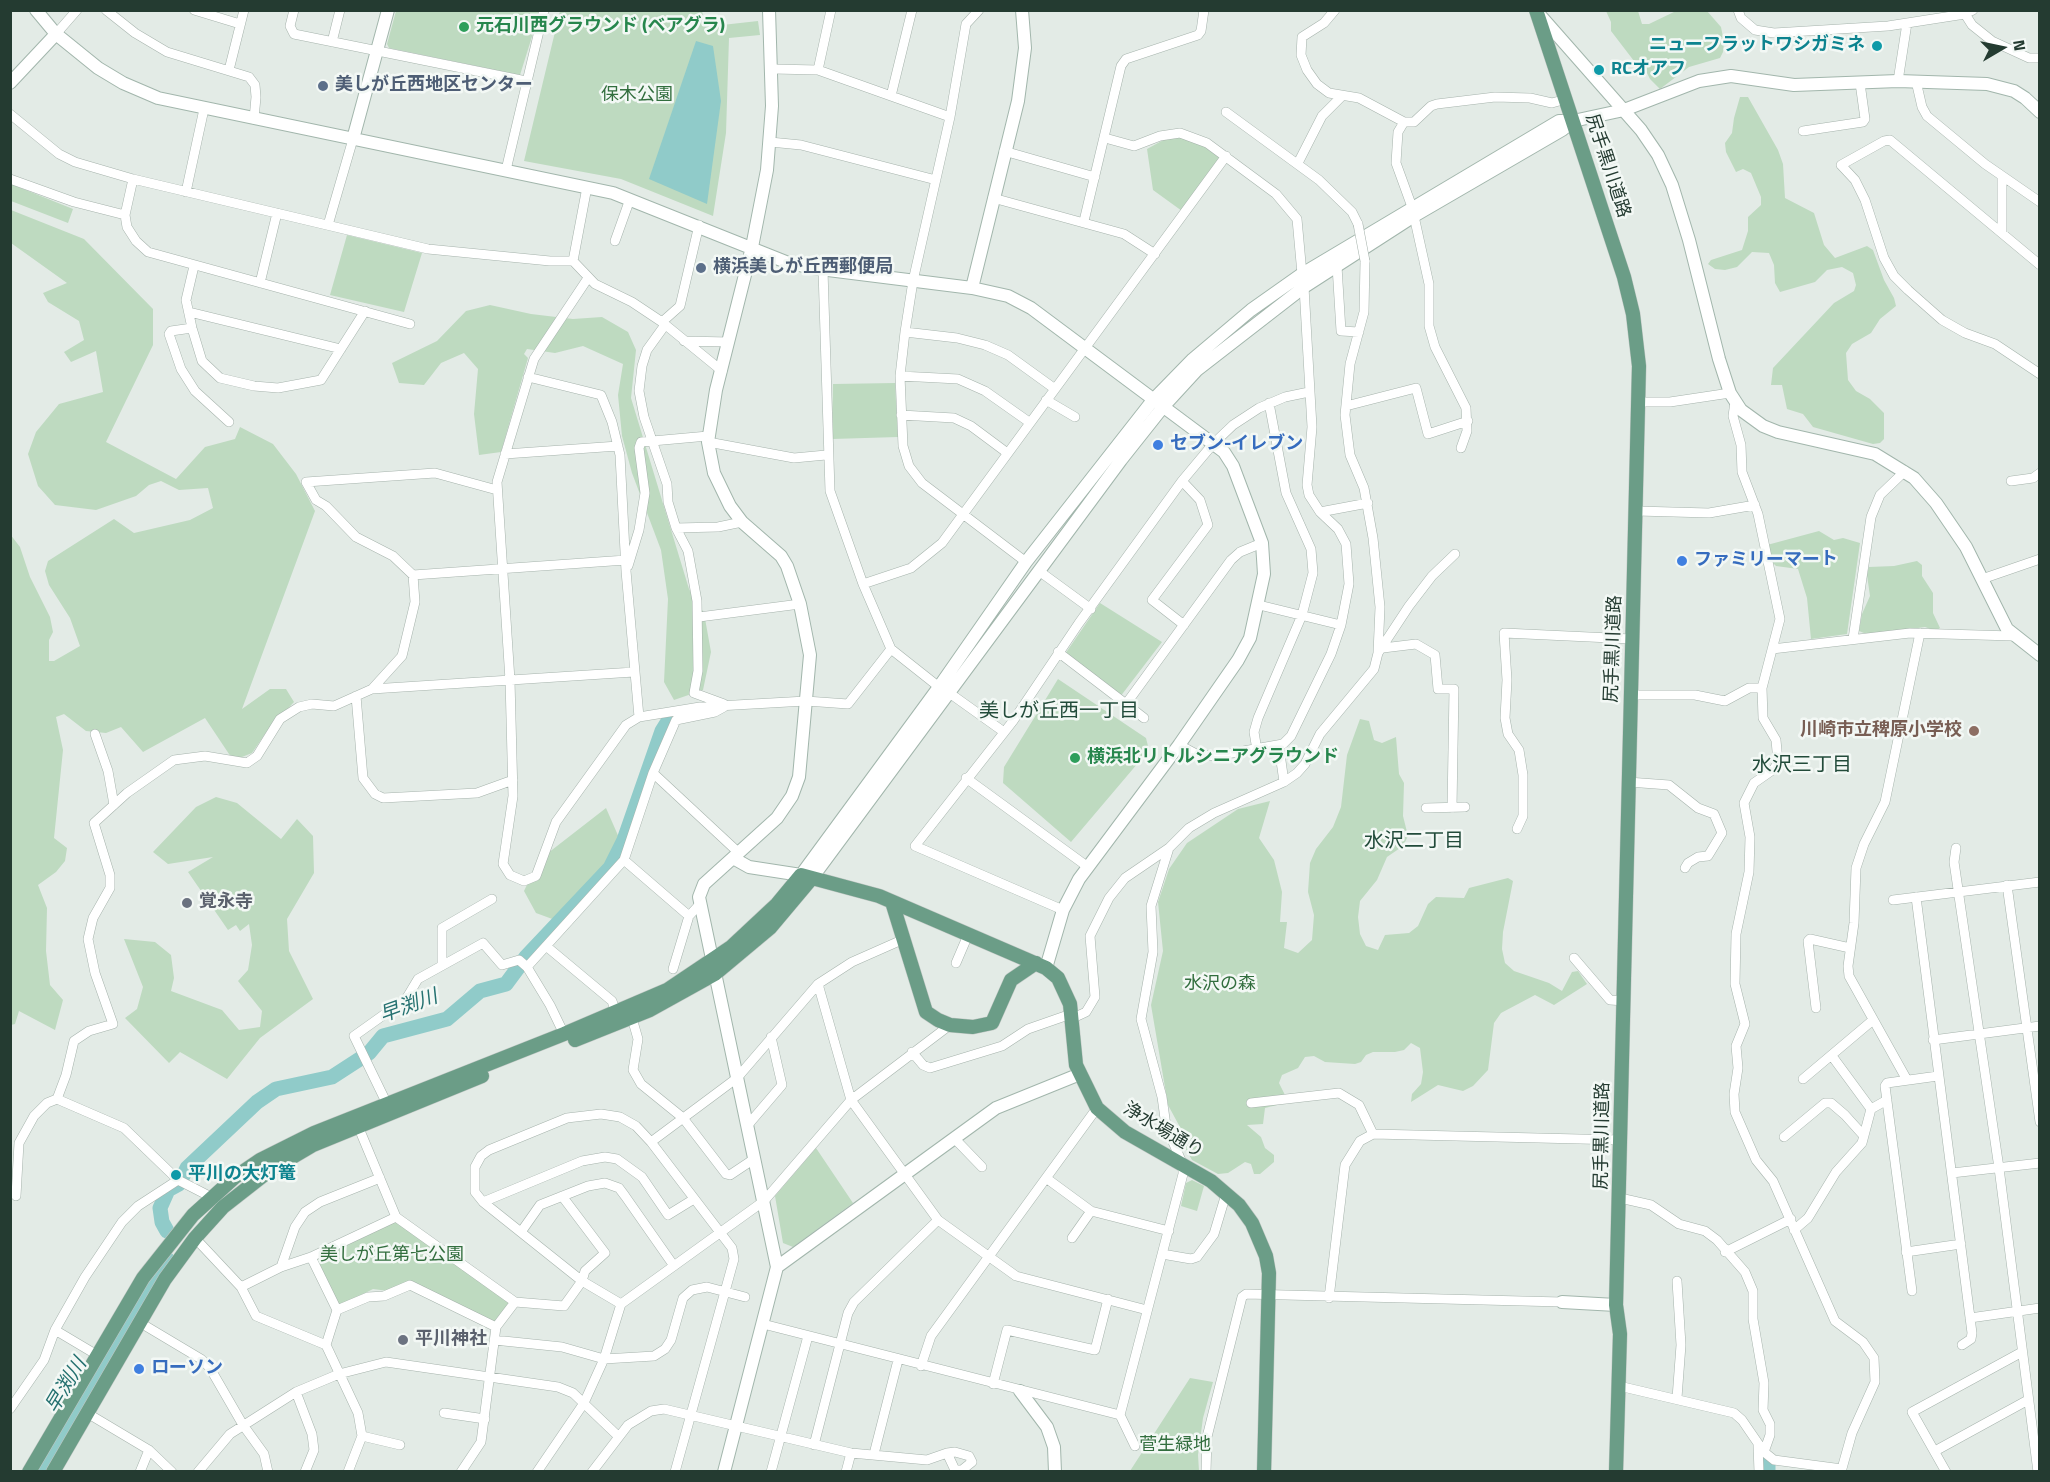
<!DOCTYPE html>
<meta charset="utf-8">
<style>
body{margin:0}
#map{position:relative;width:2050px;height:1482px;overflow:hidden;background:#e3ebe6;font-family:"Titillium Web",sans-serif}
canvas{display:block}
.frame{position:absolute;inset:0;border:12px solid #243b31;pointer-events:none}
.north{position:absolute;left:1972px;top:18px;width:60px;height:60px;-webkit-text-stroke:4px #f3f8f5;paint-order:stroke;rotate:81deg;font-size:16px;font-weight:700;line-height:24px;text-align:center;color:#243b31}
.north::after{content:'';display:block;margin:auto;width:21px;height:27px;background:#243b31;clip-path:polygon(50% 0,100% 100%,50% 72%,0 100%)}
</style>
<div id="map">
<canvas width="2050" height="1482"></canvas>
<div class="frame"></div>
<div class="north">N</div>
</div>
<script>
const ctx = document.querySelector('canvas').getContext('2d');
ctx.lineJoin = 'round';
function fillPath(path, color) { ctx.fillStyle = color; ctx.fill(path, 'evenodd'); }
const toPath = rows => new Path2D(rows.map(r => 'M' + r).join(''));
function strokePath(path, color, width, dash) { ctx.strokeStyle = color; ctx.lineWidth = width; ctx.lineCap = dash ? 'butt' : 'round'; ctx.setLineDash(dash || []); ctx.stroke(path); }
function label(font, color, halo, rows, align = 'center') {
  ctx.font = font + ' "Titillium Web","Noto Sans JP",sans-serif'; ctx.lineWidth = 5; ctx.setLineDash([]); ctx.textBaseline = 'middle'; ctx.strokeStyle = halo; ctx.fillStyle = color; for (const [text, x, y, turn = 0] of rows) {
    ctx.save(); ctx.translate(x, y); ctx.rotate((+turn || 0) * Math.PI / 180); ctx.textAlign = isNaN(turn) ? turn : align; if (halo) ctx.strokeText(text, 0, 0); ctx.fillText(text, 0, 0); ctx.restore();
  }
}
fillPath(toPath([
 [396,11,540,11,520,75,389,48,387,44],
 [560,11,702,11,705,23,713,26,758,21,760,35,729,38,726,133,713,216,621,179,524,161],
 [1606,11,1638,11,1642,24,1649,24,1676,11,1707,11,1721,27,1724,42,1723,52,1720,58,1689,67,1660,89,1650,79,1642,63,1634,61,1611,31,1611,22],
 [1740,97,1748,97,1778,150,1783,164,1785,198,1814,213,1824,245,1835,258,1867,246,1873,250,1884,280,1894,298,1896,306,1880,319,1871,333,1852,344,1846,353,1848,380,1856,391,1870,399,1884,413,1884,439,1880,443,1873,444,1813,427,1803,414,1787,409,1782,385,1771,385,1773,368,1834,303,1854,291,1856,285,1853,273,1842,267,1827,270,1815,282,1780,292,1775,283,1774,265,1769,253,1752,252,1737,267,1725,270,1715,269,1708,264,1711,260,1742,250,1748,231,1748,217,1761,205,1761,197,1751,173,1743,169,1736,172,1726,152,1725,143,1732,133,1734,118],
 [1180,137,1198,141,1221,156,1182,211,1153,190,1147,149,1167,138],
 [11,184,73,209,68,223,11,201],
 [11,210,84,239,153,309,153,345,106,442,176,479,205,447,235,439,240,427,273,444,296,474,315,511,242,709,270,689,286,689,294,702,267,731,252,753,242,757,231,757,205,718,143,752,121,727,106,733,86,731,64,714,56,717,63,750,54,838,67,848,65,861,56,872,38,885,47,908,46,951,50,985,63,1000,55,1030,19,1011,15,1024,11,1025,10,534,20,547,30,577,50,617,53,632,49,640,49,661,54,661,80,646,70,618,49,585,45,571,48,561,114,519,134,533,190,520,213,508,208,488,179,490,161,481,149,485,136,496,96,510,55,505,38,486,28,454,36,432,59,404,103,392,96,351,71,362,64,352,84,340,79,321,48,302,43,293,67,283,11,243],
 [347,235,422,253,404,312,330,295],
 [490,305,531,314,573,319,602,317,628,332,636,350,631,398,689,589,704,613,711,652,703,690,674,700,664,682,668,599,661,550,632,473,622,436,618,395,623,364,583,346,555,353,527,349,524,354,528,358,501,452,479,455,474,414,478,369,464,353,441,363,424,385,399,383,392,363,437,341,466,311],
 [895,383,898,437,832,439,833,384],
 [1819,531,1834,540,1843,538,1860,543,1847,634,1811,639,1807,598,1798,569,1776,566,1772,562,1767,545],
 [1917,561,1922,565,1922,576,1933,593,1933,613,1940,628,1936,631,1925,627,1869,635,1859,631,1862,614,1870,596,1867,575,1869,567,1894,566],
 [1100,603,1162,642,1120,697,1065,654],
 [1058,679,1146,738,1149,750,1071,842,1003,783,1004,767],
 [1360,719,1369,721,1374,740,1382,743,1396,737,1399,774,1404,783,1403,816,1408,836,1403,846,1387,857,1377,880,1360,901,1358,917,1360,934,1366,946,1378,950,1385,935,1409,933,1418,926,1428,904,1436,897,1464,898,1469,888,1508,878,1513,881,1503,932,1502,949,1505,963,1514,971,1549,983,1562,991,1572,972,1578,971,1587,984,1554,1005,1535,995,1501,1013,1494,1023,1488,1070,1473,1086,1463,1091,1438,1085,1411,1102,1412,1094,1421,1084,1423,1072,1420,1048,1411,1043,1404,1050,1395,1052,1373,1052,1366,1055,1361,1062,1355,1064,1325,1062,1314,1056,1305,1057,1298,1068,1282,1075,1279,1083,1285,1095,1281,1104,1265,1108,1263,1124,1247,1125,1261,1137,1265,1148,1274,1155,1274,1162,1260,1174,1254,1174,1251,1164,1245,1162,1228,1173,1218,1174,1192,1160,1183,1144,1181,1129,1168,1105,1151,1005,1163,951,1158,902,1169,869,1187,843,1238,809,1270,801,1259,838,1274,860,1282,892,1280,922,1287,922,1284,948,1298,953,1312,940,1314,915,1308,892,1310,863,1316,849,1333,827,1341,807,1347,755],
 [216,797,237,803,281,839,297,819,313,836,314,873,287,919,289,951,313,999,260,1038,227,1079,180,1052,169,1063,125,1018,137,1009,143,987,124,939,155,942,171,955,174,978,171,991,222,1010,239,1030,260,1027,262,1011,238,981,248,970,252,945,249,924,240,931,236,925,228,930,188,872,213,857,168,864,153,852,196,807],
 [606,808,620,840,594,882,555,920,536,913,524,891,539,860],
 [816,1148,853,1203,793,1247,783,1243,775,1196],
 [1192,1180,1204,1186,1197,1211,1181,1206,1186,1183],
 [396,1220,511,1302,496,1323,411,1282,388,1291,373,1289,340,1306,315,1258],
 [1190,1378,1213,1382,1203,1418,1198,1455,1199,1471,1130,1471]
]), '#bedac0');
fillPath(toPath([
 [696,41,713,46,721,101,707,204,649,179]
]), '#90cbc9');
strokePath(toPath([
 [167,1231,162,1222,160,1208,168,1190,179,1184,187,1168,257,1102,276,1089,332,1077,369,1053,383,1036,447,1019,480,991,506,984,526,957,610,868,624,840,662,731,672,715],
 [1768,1462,1768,1472],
 [41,1472,167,1259]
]), '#90cbc9', 15);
const street = toPath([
 [106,10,135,33,167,52,249,77,255,85,256,97,254,119],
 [194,10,240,24],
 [294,10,290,26,294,34,526,81],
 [1335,10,1324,23,1302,37,1301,55,1307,70,1317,84,1329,93,1359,98,1404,122,1414,122,1431,106,1437,104,1495,97,1530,98,1552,103,1566,99],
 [1738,10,1741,18,1755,30,1774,33,1888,26,1965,14,1973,10],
 [1965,14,1972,25,1992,41,2029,58,2040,58],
 [56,34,77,10],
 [332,42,340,10],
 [773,69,818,70,950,117,966,24,979,10],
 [229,70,244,10],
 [818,70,831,10],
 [1898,81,1907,23],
 [1916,81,1922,107,1927,116,1985,164,2040,202],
 [891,96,912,10],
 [1226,112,1319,180,1352,212,1358,224],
 [10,114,59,154,75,162,133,179,428,249,550,261,573,261,595,284,632,302,662,322,722,371],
 [950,117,913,281,905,332,900,376,903,446,909,466,922,483,1026,562],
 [1404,122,1398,132,1396,163,1412,207,1429,284,1429,326,1435,347,1466,408,1467,431,1461,448],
 [1803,131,1863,122,1865,119,1860,83],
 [1105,138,1134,146,1160,136,1180,133,1207,143,1276,194,1297,219,1302,274],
 [770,142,801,145,936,180],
 [1004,151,1095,177],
 [1298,163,1322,116,1342,96],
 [506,170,544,10],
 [2002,176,2002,232],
 [10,179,74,202,125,215],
 [133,179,125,215,127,227,136,241,148,252,410,324],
 [186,192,204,109],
 [993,198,1124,234,1155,254],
 [1084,221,1121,66,1126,59,1198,35,1201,31,1204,10],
 [328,225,353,139],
 [615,241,630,199],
 [573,261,587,187],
 [1365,261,1364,312,1350,364,1345,415,1350,455,1364,488,1373,538,1380,607,1378,653],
 [2040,265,1890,140,1884,141,1841,165,1855,180,1865,200,1884,258,1894,276,1908,290,1942,320,1965,333,1995,344,2040,374],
 [194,266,186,300,192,328,202,361,220,378,254,386,278,388,321,380,365,311],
 [1337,266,1341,331,1359,332],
 [823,270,830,491,863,584,891,649,939,687],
 [588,278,534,359,497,482,510,680,513,796,503,864,510,875,524,881,536,876,556,822,626,725,639,717,700,707,806,701,848,704,891,649],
 [260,283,277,213],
 [189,312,341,349],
 [662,322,680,306,699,225],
 [665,325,647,350,642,366,639,391,644,417,667,484,668,502,676,528,718,527,742,522],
 [192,328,171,331,169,334,181,369,195,391,229,422],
 [905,332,957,338,985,345,1008,355,1055,389],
 [684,341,729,342],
 [900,376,958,379,985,391,1029,422],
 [528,377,601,395,612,422,620,455,626,571,639,717],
 [1046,400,1075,417],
 [1639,402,1670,402,1730,393],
 [1735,402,1733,416,1741,445,1742,472,1758,514,1780,619,1762,688,1763,718,1776,740,1778,762,1774,769,1754,783,1744,803,1750,837,1749,872,1736,934,1735,984,1745,1024,1736,1046,1738,1068,1734,1094,1735,1112,1756,1160,1773,1181,1835,1321,1863,1342,1874,1358,1875,1382,1852,1433,1841,1472],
 [1346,406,1416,388,1428,434,1468,421],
 [901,415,954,418,971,426,1006,452],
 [708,442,794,458,826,455],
 [505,454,618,446],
 [1182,481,1200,500,1208,525,1152,600,1184,625],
 [2011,481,2033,478,2040,473],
 [1637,511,1709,513,1755,505],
 [1320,512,1368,503],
 [676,528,688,551,697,601,698,671,694,693,724,704],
 [628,566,639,530,645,493,639,448,641,442,708,436],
 [1039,571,1091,609],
 [413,575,626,560],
 [1982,579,2040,559],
 [863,584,911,568,942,543,1226,156],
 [1259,605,1341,625],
 [699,617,800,604],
 [1853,639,1871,517,1880,495,1905,471],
 [1383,648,1416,644,1435,655,1438,689,1454,689,1452,808],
 [1772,649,1910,633,2013,636],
 [1058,652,1126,704,1231,560,1240,552,1262,543],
 [372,689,402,656,415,602,413,575,393,556,356,537,326,506,316,500,306,482,435,473,497,490],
 [948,692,1004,732],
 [1631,695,1695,695,1725,701,1749,688,1762,688],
 [356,696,363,778,375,794,383,798,477,793,513,780],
 [1126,704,1144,718],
 [95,734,108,771,114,805],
 [1179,745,1198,755,1215,756,1283,744,1291,736,1331,654,1341,625,1349,584,1346,544,1338,529,1320,512,1309,495,1307,485,1312,427,1304,287],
 [1279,747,1284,782],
 [1257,750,1254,732,1258,718,1302,615,1313,573,1311,549,1286,493,1269,403],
 [653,773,676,720,715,712,724,707],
 [966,778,1088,867],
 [1628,782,1669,785,1698,808,1714,814,1722,833,1708,856,1698,857,1688,863,1685,868],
 [1426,808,1465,807],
 [1517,829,1523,816,1523,775,1519,750,1508,734,1505,718,1507,680,1504,633,1632,639],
 [1956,848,1954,862,1999,1168,2038,1472],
 [624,860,689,916],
 [2007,885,2040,1122],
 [1916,897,1972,1333,1971,1339,1962,1345],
 [1893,900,2040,882],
 [1063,910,915,846,1013,721,1079,623,1182,481,1213,444,1233,425,1259,408,1285,397,1309,392],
 [546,946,612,1001,616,1013],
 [1574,958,1610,1000,1625,1001],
 [956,963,968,935],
 [442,965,442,928,492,899],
 [527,967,624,860,653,773,739,853],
 [673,969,689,916,699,905],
 [818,984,851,1100,938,1220,1016,1276,1147,1310],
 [1816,1008,1808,941,1810,939,1850,948],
 [632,1018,638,1039,633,1070,641,1084,683,1118,726,1174,730,1175,754,1159],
 [1071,1019,1086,1012,1095,997,1090,936,1109,898,1125,878,1169,848,1189,828,1214,813,1284,782,1297,773,1305,764,1320,734,1374,669,1378,653,1409,606,1432,576,1455,554],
 [1933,1040,2040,1026],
 [912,1052,923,1065,930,1068,1002,1046,1028,1029,1071,1014],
 [1832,1056,1871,1109],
 [1803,1079,1873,1020],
 [1907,1080,1849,976,1848,966,1854,923,1856,868,1864,844,1885,802,1920,633],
 [57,1099,66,1075,74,1041,89,1031,113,1024,95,973,88,939,93,918,110,888,110,875,94,823,127,793,174,760,205,756,247,763,257,756,280,719,299,707,312,704,334,706,372,689,634,672],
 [1251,1103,1339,1093,1359,1105,1373,1134],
 [387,1104,354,1036,406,999,418,979,483,943,502,965,519,960,527,967,550,1005,564,1034],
 [358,1126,396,1217,515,1302,564,1306,582,1281,585,1271,605,1253,562,1196],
 [747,1126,782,1085,771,1037],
 [1784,1137,1825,1103,1831,1103,1845,1115,1863,1135],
 [954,1138,982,1167],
 [651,1142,737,1078,818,984,852,962,904,939],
 [1952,1173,2040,1163],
 [1046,1178,1091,1211,1169,1231],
 [16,1196,19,1143,34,1116,47,1103,57,1099,124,1128,178,1180,215,1199],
 [1620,1198,1651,1205,1679,1224,1705,1231,1717,1240,1745,1272,1753,1291,1753,1319,1764,1383,1763,1410,1770,1424,1770,1435,1764,1452],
 [483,1202,582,1161,605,1157,617,1159,642,1177,668,1215,694,1199],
 [1794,1230,1808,1218,1836,1172,1862,1143,1871,1109,1887,1100],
 [521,1232,540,1205,588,1186,605,1183,619,1188,625,1196,674,1266],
 [195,1238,241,1287,256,1316,326,1345,358,1413,362,1436,348,1472],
 [1072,1238,1091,1211],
 [1725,1252,1791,1219],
 [1906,1252,1961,1244],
 [1162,1254,1191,1259,1197,1257,1214,1234,1226,1194],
 [311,1257,337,1310,326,1345],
 [281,1267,295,1227,305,1212,320,1202,380,1178],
 [241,1287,281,1267,311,1257,396,1217],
 [1912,1291,1885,1086,1887,1083,1938,1076],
 [1329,1298,1345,1165,1360,1141,1373,1134,1621,1140],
 [621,1304,582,1281,483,1202,475,1192,475,1167,481,1156,489,1150,567,1118,601,1114,620,1117,636,1126,651,1142,732,1248,734,1259,675,1472],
 [337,1310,368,1297,384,1296,410,1285,496,1327],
 [1970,1318,2040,1308],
 [139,1322,201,1359,210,1368,243,1425,264,1454,268,1472],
 [763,1324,1120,1415],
 [55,1330,85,1277,122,1222,138,1206,178,1180],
 [494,1340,562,1347,604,1359,654,1356,665,1349,671,1340,683,1298,692,1290,707,1287,745,1297],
 [921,1366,931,1336,1097,1108],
 [993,1384,1007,1330,1095,1350,1108,1299],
 [1619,1386,1734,1413,1742,1420,1764,1452,1774,1460,1842,1469],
 [296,1392,312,1434,314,1450,305,1472],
 [1677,1398,1681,1345,1677,1281],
 [10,1409,44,1360,55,1330,97,1355],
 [87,1413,149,1450,172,1472],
 [444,1413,485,1419],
 [362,1436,400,1445],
 [814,1445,848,1313,854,1302,938,1220],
 [1758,1445,1759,1472],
 [1135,1446,1120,1415,1183,1174,1183,1165,1166,1126,1162,1097,1141,1019,1153,952,1151,906,1169,848],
 [1935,1451,2028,1400],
 [874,1454,898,1360],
 [140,1472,149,1450],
 [198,1472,230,1434,296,1392,339,1374,386,1362,558,1387,573,1393,618,1436],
 [461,1472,481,1442,496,1327,515,1302],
 [537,1472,584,1403,604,1359,621,1304,764,1201,851,1100,950,1025],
 [592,1472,628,1425,651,1411,664,1409,851,1453,927,1460,947,1453,955,1452,969,1456,972,1462,962,1470,955,1470,947,1453],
 [771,1472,808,1336],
 [846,1472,851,1453],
 [1206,1472,1207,1437,1242,1297,1246,1294,1562,1302],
 [1946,1472,1912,1412,2022,1352]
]);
const secondary = toPath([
 [36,10,56,34,98,68,123,83,158,98,613,193,786,262,812,268,972,288,1008,296,1031,308,1224,452,1233,466,1262,543,1264,574,1250,638,1238,660,1179,745,1079,879,1063,910,1046,968],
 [1538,13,1641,130,1658,155,1672,185,1689,240,1719,359,1730,393,1741,410,1763,426,1778,432,1875,454,1914,478,1936,503,1966,547,2007,629,2040,655],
 [10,83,56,34],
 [353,139,388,10],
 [972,288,1018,101,1025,48,1022,10],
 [733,858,749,867,801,875,939,687,1026,562,1153,400,1193,359,1251,310,1302,274,1559,121,1573,121,1624,110,1699,81,1731,76,1794,85,1898,81,1987,84,2014,91,2025,98,2040,112],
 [812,878,1121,460,1163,407,1197,370,1304,287,1414,216,1562,130,1573,121],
 [777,1267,996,1108,1080,1074],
 [1562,1302,1616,1305],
 [1020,1391,1047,1427,1054,1447,1055,1472],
 [724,1472,777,1267,699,897,704,884,777,818,792,796,799,777,810,655,800,604,787,566,781,556,742,522,730,506,714,473,708,442,716,390,752,247,767,170,772,106,769,10]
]);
const primary = toPath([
 [1536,10,1624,277,1633,314,1639,366,1616,1305,1620,1334,1616,1472],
 [892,902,926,1012,938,1020,950,1025,973,1027,992,1023,1011,980,1036,963],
 [575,1040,650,1010,715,974,770,928,812,878],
 [29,1472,143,1278,193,1215,235,1177,260,1160,314,1133,564,1034,667,990,731,947,777,904,801,875,879,896,1046,968,1058,978,1070,1004,1076,1065,1097,1108,1125,1132,1211,1181,1239,1205,1252,1223,1266,1256,1269,1273,1264,1472],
 [53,1472,165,1279,195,1238,223,1207,269,1171,313,1145,482,1076]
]);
strokePath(street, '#a6b3ac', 10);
strokePath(secondary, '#a2b6ac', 14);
strokePath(primary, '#c2c8c5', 15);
strokePath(street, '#fff', 9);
strokePath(secondary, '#fff', 12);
strokePath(primary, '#6b9d87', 14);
const streetBridge = toPath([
 [1358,224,1365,261]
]);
strokePath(streetBridge, '#a6b3ac', 10, []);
strokePath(streetBridge, '#fff', 9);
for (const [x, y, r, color] of [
 [464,27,6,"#2e9e5b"],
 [1877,46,6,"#0f9aa8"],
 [1599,70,6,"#0f9aa8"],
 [323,86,6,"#5c6f8a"],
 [701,268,6,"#5c6f8a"],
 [1158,445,6,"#3f7fe0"],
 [1682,561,6,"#3f7fe0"],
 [1974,731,6,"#8d6e63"],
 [1075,758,6,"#2e9e5b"],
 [187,903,6,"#6b7280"],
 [176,1175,6,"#0f9aa8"],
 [403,1340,6,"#6b7280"],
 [139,1369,6,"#3f7fe0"]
]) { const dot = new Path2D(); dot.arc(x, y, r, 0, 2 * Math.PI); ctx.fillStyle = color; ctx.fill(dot); strokePath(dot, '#f3f8f5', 2); }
label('bold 18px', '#27864d', '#f3f8f5', [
 ["元石川西グラウンド (ベアグラ)",476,27],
 ["横浜北リトルシニアグラウンド",1087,758]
], 'left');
label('bold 18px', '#0d838f', '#f3f8f5', [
 ["ニューフラットワシガミネ",1865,46,"right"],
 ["RCオアフ",1611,70],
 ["平川の大灯篭",188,1175]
], 'left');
label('bold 18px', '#4e5e75', '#f3f8f5', [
 ["美しが丘西地区センター",335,86],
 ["横浜美しが丘西郵便局",713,268]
], 'left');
label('18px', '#326e3e', '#f3f8f5', [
 ["保木公園",637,96],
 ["水沢の森",1220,985],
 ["美しが丘第七公園",392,1256],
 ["菅生緑地",1175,1446]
]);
label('18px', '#243b31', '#f3f8f5', [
 ["尻手黒川道路",1607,166,72],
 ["尻手黒川道路",1614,649,-88],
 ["浄水場通り",1163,1131,31],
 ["尻手黒川道路",1603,1136,-89]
]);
label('bold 18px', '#366cbe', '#f3f8f5', [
 ["セブン-イレブン",1170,445],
 ["ファミリーマート",1694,561],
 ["ローソン",151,1369]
], 'left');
label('bold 18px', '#785e54', '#f3f8f5', [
 ["川崎市立稗原小学校",1962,731]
], 'right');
label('bold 18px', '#5b616d', '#f3f8f5', [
 ["覚永寺",199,903],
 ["平川神社",415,1340]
], 'left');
label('20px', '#224b3a', '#f3f8f5', [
 ["美しが丘西一丁目",1059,712],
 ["水沢三丁目",1802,766],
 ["水沢二丁目",1414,842]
]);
label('italic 20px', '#247170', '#f3f8f5', [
 ["早渕川",409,1007,-20],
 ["早渕川",67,1386,-59]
]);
</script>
